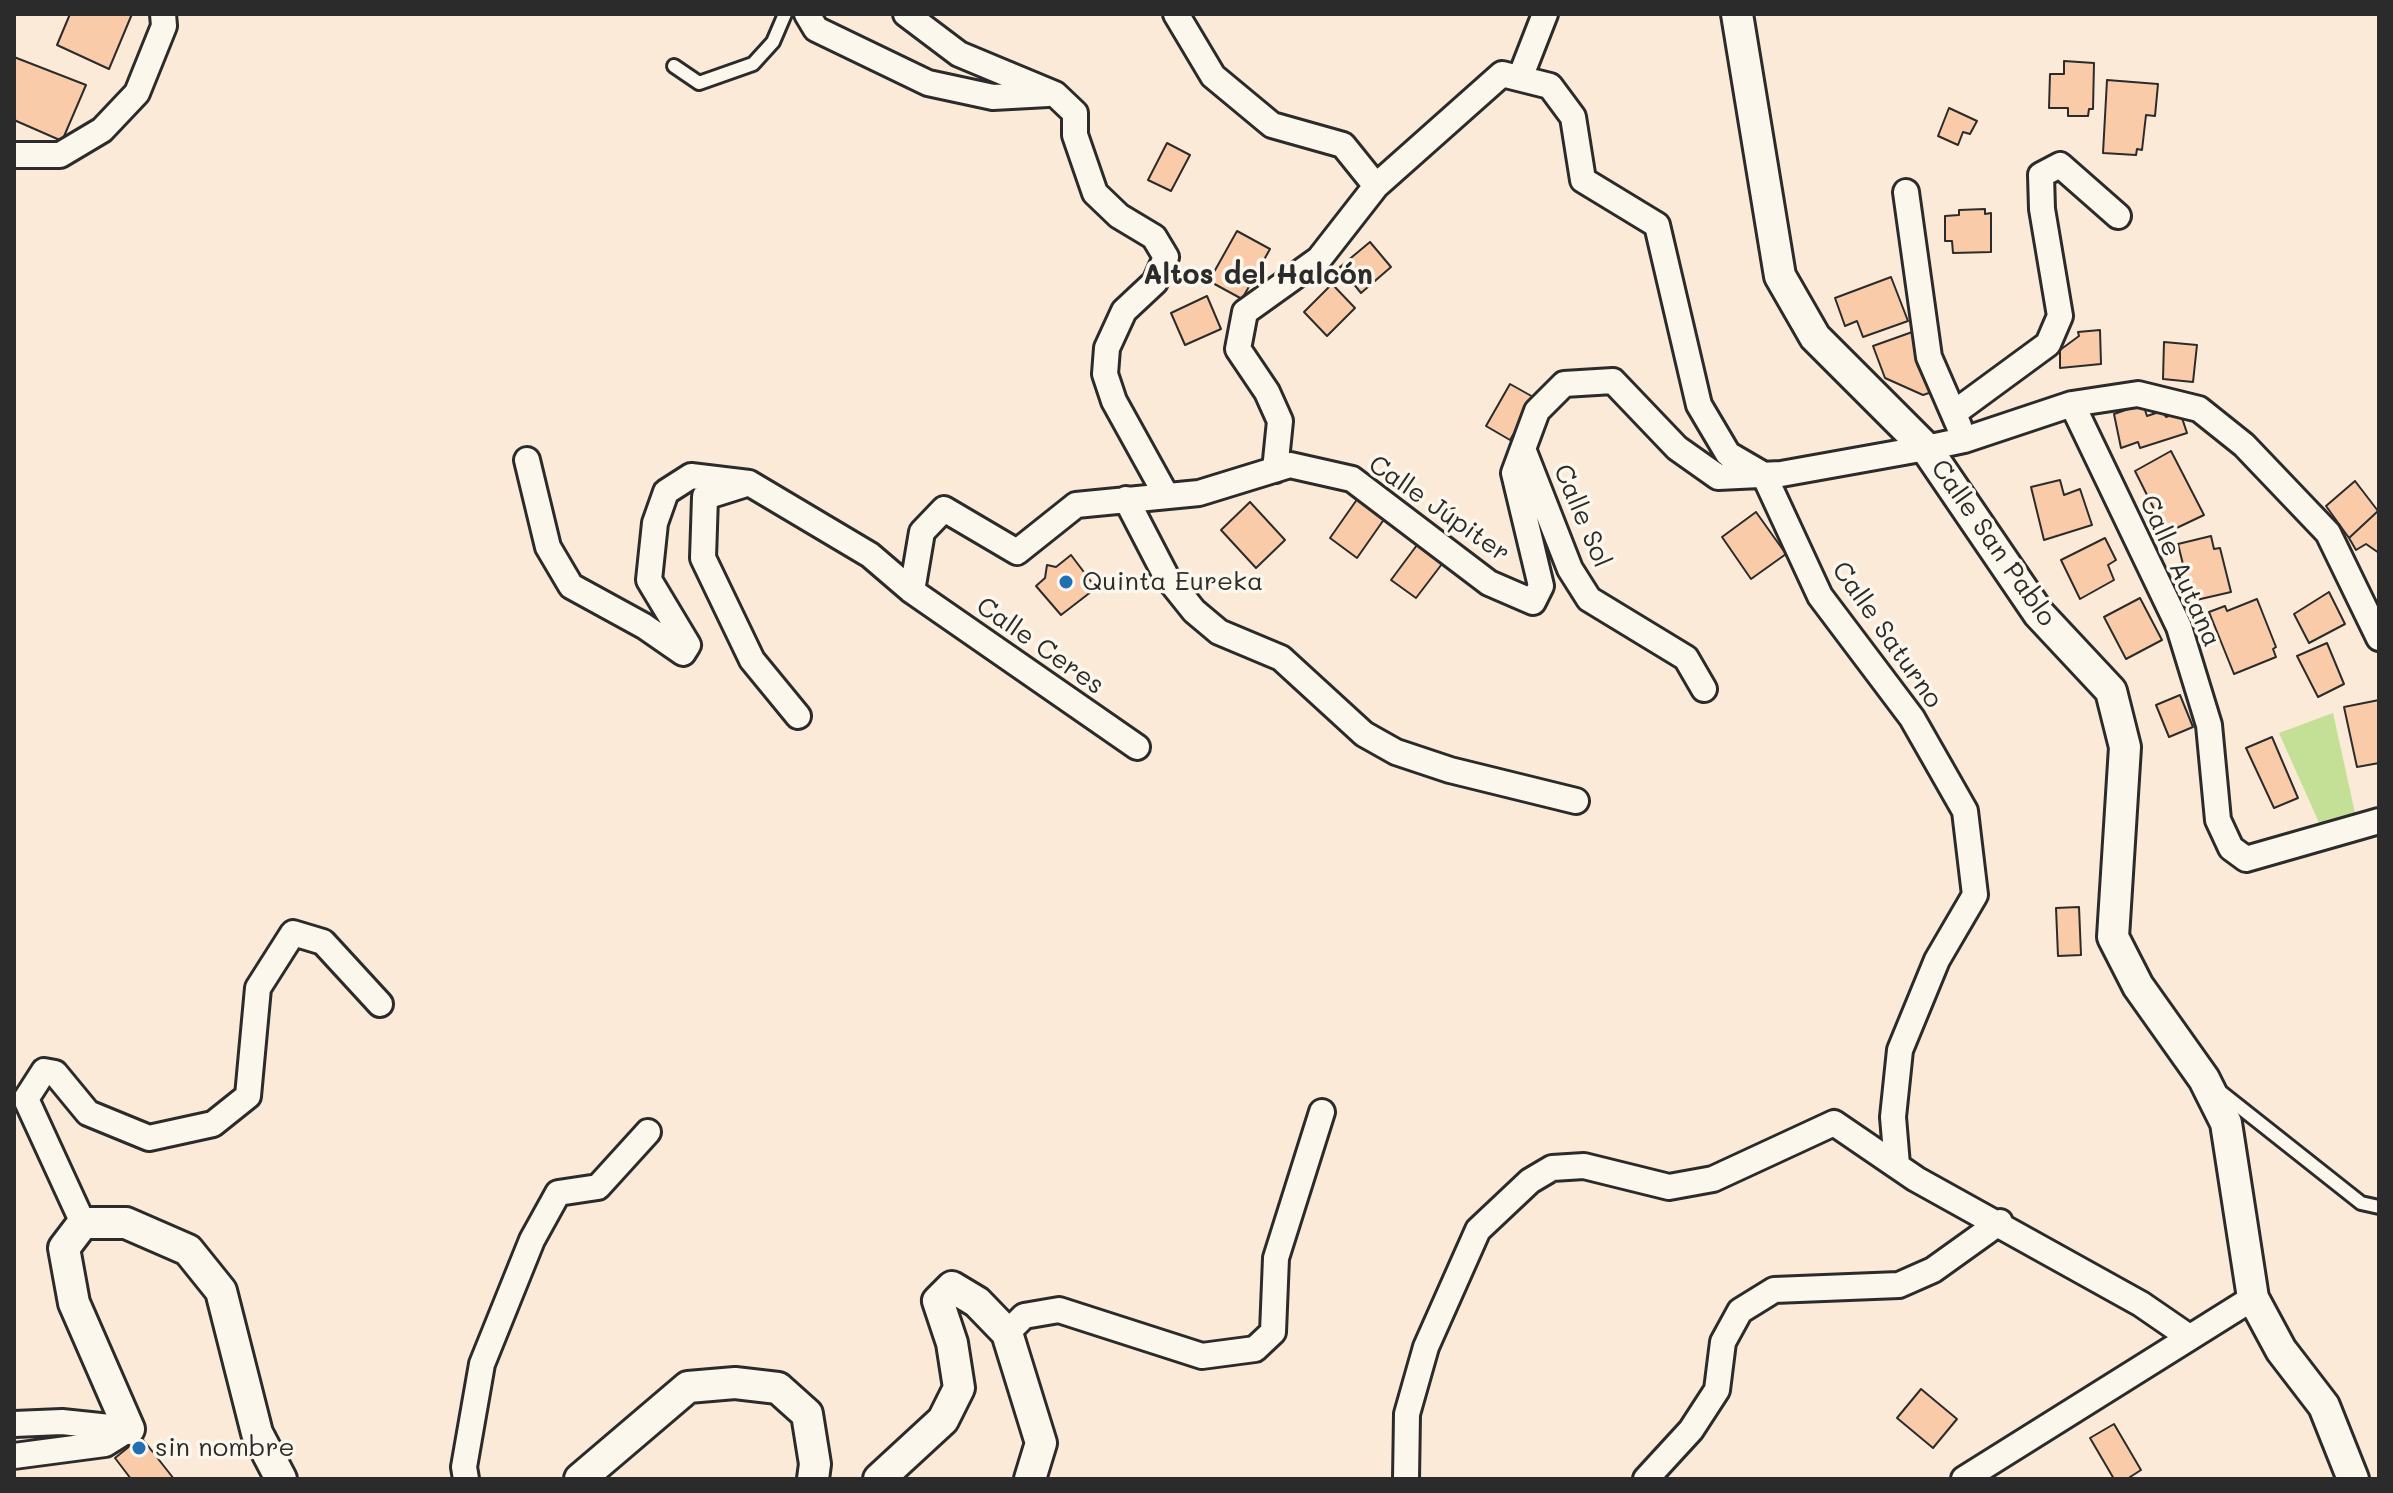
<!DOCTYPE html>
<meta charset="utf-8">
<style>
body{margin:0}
#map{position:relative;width:2393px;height:1493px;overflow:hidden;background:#fbead8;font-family:Mali,sans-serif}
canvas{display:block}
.frame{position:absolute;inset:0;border:16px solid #2b2b2b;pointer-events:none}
</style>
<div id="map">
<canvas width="2393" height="1493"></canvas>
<div class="frame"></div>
</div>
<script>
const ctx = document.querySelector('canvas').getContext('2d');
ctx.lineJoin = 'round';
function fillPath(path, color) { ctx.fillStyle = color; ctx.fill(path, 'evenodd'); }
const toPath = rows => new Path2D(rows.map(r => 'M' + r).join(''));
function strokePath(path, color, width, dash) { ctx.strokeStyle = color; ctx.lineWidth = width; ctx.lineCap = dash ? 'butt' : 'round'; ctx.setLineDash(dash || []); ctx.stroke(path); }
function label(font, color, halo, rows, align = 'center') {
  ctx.font = font + ' Mali,sans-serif'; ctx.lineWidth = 7; ctx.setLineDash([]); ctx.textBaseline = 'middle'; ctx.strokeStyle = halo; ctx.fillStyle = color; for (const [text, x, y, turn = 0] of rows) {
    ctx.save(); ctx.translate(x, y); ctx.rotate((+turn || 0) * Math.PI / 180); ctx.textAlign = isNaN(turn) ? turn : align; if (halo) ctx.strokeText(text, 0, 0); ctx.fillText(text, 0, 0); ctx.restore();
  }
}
fillPath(toPath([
 [2333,713,2355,813,2320,825,2279,733]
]), '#c4df96');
const building = toPath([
 [70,14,132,14,109,69,57,45,70,14],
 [14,57,86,85,62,141,14,120,14,57],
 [2064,61,2094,63,2093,109,2089,109,2088,116,2068,116,2068,108,2049,108,2050,74,2064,74,2064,61],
 [2107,80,2158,84,2155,116,2146,115,2142,150,2137,149,2136,155,2103,153,2107,80],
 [1949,108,1977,121,1970,134,1963,132,1958,145,1938,136,1949,108],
 [1167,143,1190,155,1171,191,1148,180,1167,143],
 [1985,209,1985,214,1991,213,1991,252,1953,253,1952,241,1945,241,1945,216,1959,215,1959,210,1985,209],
 [1237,231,1270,249,1242,299,1209,281,1237,231],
 [1370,242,1391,267,1361,293,1340,267,1370,242],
 [1891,277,1908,321,1863,337,1857,321,1845,326,1835,298,1891,277],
 [1332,284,1355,308,1327,336,1304,312,1332,284],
 [1207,296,1221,329,1185,345,1171,313,1207,296],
 [2100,330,2101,364,2060,368,2060,350,2079,336,2078,332,2100,330],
 [1915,331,1935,391,1923,395,1885,378,1873,346,1915,331],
 [2164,342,2197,345,2193,382,2163,379,2164,342],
 [1510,384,1535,398,1510,440,1486,426,1510,384],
 [2143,404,2147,416,2162,411,2166,417,2180,412,2187,433,2140,448,2138,442,2121,448,2114,414,2143,404],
 [2171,451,2204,515,2166,533,2135,471,2171,451],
 [2060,480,2064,495,2080,489,2092,525,2044,540,2031,487,2060,480],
 [2355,481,2378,511,2349,538,2326,506,2355,481],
 [1358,498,1385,518,1357,558,1330,538,1358,498],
 [1250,502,1285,540,1256,568,1221,530,1250,502],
 [2378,511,2379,553,2366,544,2356,550,2349,538,2378,511],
 [1756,512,1786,554,1751,579,1722,537,1756,512],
 [2211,536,2214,549,2220,548,2231,592,2192,601,2178,544,2211,536],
 [2105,538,2116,560,2108,565,2114,580,2080,599,2061,560,2105,538],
 [1420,541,1445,560,1416,598,1391,580,1420,541],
 [1071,555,1096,588,1061,615,1036,586,1045,578,1047,565,1056,567,1071,555],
 [2329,592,2345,624,2309,643,2294,614,2329,592],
 [2140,598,2162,640,2126,659,2104,617,2140,598],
 [2257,599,2276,647,2273,649,2276,657,2234,674,2209,612,2225,606,2227,611,2257,599],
 [2327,643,2344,684,2318,697,2297,656,2327,643],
 [2180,695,2193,727,2169,737,2156,705,2180,695],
 [2379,700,2379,763,2357,767,2344,707,2379,700],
 [2272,737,2298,798,2274,808,2246,748,2272,737],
 [2079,907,2081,955,2058,956,2056,908,2079,907],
 [1921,1389,1957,1419,1933,1448,1897,1418,1921,1389],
 [2114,1424,2141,1470,2127,1479,2114,1479,2090,1438,2114,1424],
 [141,1437,174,1479,131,1479,115,1458,141,1437]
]);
fillPath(building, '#facba9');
strokePath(building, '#2b2b2b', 2);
const service = toPath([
 [674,66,699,83,753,64,773,42,785,14],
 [2222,1093,2361,1203,2379,1207]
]);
const minor = toPath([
 [807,14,816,29,928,83,993,97,1048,94],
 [906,14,959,54,1055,94,1075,113,1075,135,1095,193,1119,216,1154,237,1166,257,1155,282,1124,311,1107,348,1105,374,1114,401,1166,495],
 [1176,14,1213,76,1272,125,1343,145,1376,186],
 [1520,78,1545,14],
 [14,155,60,155,102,130,137,93,164,26,163,14],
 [1906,192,1929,357,1959,426],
 [2072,404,2179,627,2209,725,2218,820,2231,848,2246,859,2379,821],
 [1954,413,2048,344,2060,316,2042,209,2041,175,2060,165,2118,216],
 [1523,449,1570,569,1589,599,1686,658,1704,689],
 [527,460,548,547,571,586,644,626,683,653,688,645,649,580,655,523,666,492,691,476,749,483,870,555,912,591,922,532,944,509,1017,552,1076,505,1199,493,1290,465,1352,479,1489,583,1533,602,1541,586,1514,473,1537,411,1564,384,1613,381,1677,448,1718,477,1781,474,1926,448,1964,440,2072,404,2138,394,2199,409,2244,445,2328,533,2379,638],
 [1275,470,1280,421,1267,392,1238,349,1245,312,1319,259,1376,186,1502,74,1550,86,1573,117,1583,180,1657,225,1699,405,1728,454,1764,475,1820,596,1912,718,1965,811,1975,895,1937,960,1900,1050,1893,1117,1897,1165],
 [743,485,705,497,703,558,752,660,798,716],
 [1126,499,1166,576,1194,611,1219,632,1281,658,1364,734,1396,752,1450,770,1576,801],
 [912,591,1137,747],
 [83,1223,26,1099,44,1071,55,1073,88,1113,149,1138,213,1124,248,1096,258,988,293,933,323,942,380,1004],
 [1007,1333,1024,1316,1059,1310,1202,1356,1255,1349,1273,1332,1276,1258,1322,1112],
 [14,1424,62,1422,129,1429],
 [14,1456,105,1444,129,1429],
 [466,1479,464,1467,482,1364,532,1240,558,1193,598,1187,648,1132],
 [1406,1479,1407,1414,1426,1347,1478,1230,1530,1181,1552,1168,1584,1166,1669,1187,1713,1179,1834,1123,1916,1179,2141,1304,2189,1337],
 [1646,1479,1691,1430,1717,1390,1723,1342,1740,1311,1774,1290,1899,1285,1933,1270,2000,1222],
 [1964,1479,2253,1298]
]);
const tertiary = toPath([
 [1737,14,1780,276,1815,337,1926,448,2039,614,2111,691,2125,747,2113,937,2138,986,2204,1079,2226,1123,2253,1298,2281,1350,2324,1406,2353,1479],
 [129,1429,74,1303,64,1248,83,1223,126,1223,188,1250,221,1291,257,1433,281,1479],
 [580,1479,688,1387,735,1383,778,1388,807,1414,815,1464,813,1479],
 [879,1479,943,1420,959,1388,952,1343,938,1301,952,1287,977,1302,1007,1333,1041,1443,1030,1479]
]);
strokePath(service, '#2b2b2b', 18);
strokePath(minor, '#2b2b2b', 30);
strokePath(tertiary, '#2b2b2b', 36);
strokePath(service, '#fbf7ec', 12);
strokePath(minor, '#fbf7ec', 24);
strokePath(tertiary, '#fbf7ec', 30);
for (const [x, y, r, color] of [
 [1066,582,8,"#1f6fb2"],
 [139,1448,8,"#1f6fb2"]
]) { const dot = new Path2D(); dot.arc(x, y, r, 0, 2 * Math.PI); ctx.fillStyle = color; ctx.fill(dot); strokePath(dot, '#fbf7ec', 3); }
label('26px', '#2b2b2b', '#fbf7ec', [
 ["Calle Júpiter",1439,509,35],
 ["Calle Sol",1582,516,67],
 ["Calle San Pablo",1993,543,55],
 ["Calle Autana",2180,571,66],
 ["Calle Saturno",1887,635,55],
 ["Calle Ceres",1040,646,35]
]);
label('26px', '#2b2b2b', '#fbf7ec', [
 ["Quinta Eureka",1082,582],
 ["sin nombre",155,1448]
], 'left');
label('bold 28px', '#2b2b2b', '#fbf7ec', [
 ["Altos del Halcón",1258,275]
]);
</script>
